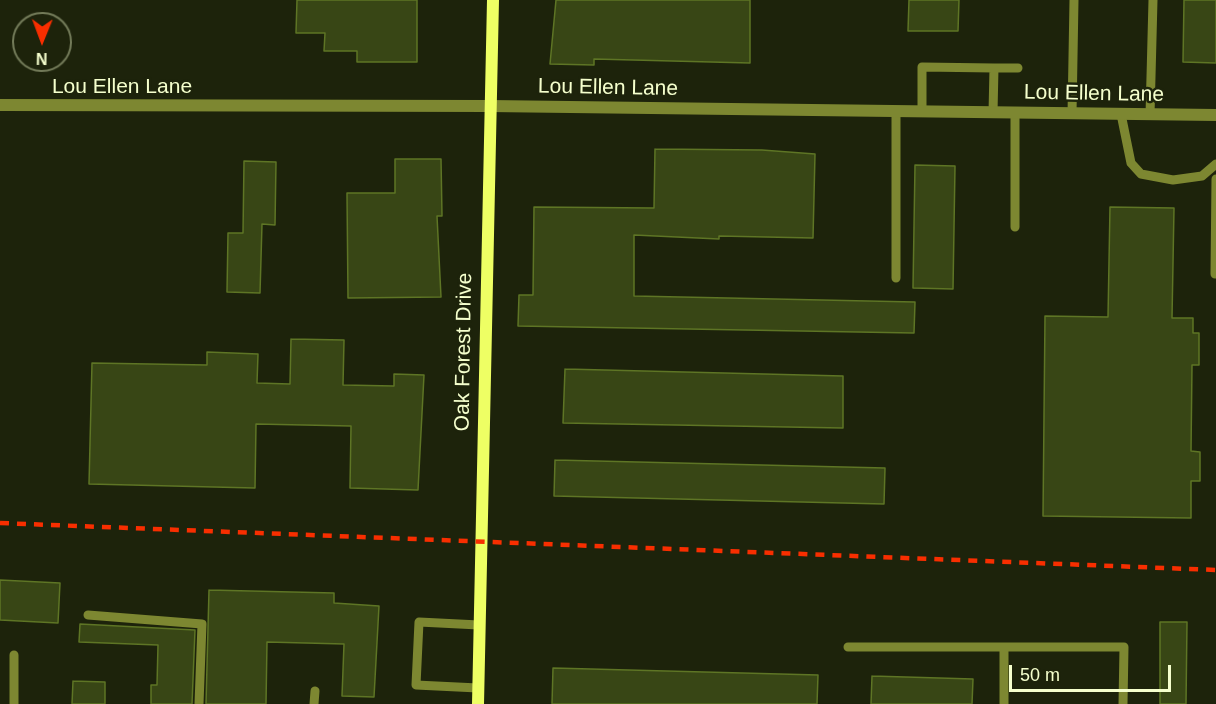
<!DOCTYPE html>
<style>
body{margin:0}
#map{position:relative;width:1216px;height:704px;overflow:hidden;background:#1d230b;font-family:Arial,sans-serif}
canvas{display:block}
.north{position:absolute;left:12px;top:12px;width:60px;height:60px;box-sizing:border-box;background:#1d230b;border:2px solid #737b59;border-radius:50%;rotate:181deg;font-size:16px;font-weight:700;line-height:24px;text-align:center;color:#f5ffcd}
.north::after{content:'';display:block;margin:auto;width:21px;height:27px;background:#f82e00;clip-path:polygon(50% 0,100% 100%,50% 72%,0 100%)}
.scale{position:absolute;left:1009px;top:665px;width:162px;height:27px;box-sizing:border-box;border:3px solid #f5ffcd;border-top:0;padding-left:8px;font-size:18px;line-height:21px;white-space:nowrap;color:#f5ffcd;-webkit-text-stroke:4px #1d230b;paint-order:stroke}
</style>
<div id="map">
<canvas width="1216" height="704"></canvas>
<div class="north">N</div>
<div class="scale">50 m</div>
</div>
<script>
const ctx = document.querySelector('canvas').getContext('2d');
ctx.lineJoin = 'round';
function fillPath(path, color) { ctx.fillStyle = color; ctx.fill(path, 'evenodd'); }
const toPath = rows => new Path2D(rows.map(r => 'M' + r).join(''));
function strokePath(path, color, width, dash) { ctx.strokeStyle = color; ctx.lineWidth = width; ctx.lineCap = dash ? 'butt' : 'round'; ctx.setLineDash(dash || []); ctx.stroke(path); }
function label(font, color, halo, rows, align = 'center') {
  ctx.font = font + ' Arial,sans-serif'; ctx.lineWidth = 5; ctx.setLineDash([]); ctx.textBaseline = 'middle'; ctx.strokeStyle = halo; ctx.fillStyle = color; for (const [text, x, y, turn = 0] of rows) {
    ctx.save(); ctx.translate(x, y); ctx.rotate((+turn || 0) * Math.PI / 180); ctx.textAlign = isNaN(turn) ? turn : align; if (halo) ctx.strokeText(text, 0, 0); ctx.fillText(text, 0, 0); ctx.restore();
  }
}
const building = toPath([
 [297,0,417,0,417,62,357,62,357,51,324,51,325,33,296,33,297,0],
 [556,0,750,0,750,63,594,59,594,65,550,64,556,0],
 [909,0,959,0,958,31,908,31,909,0],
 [1184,0,1216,0,1216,63,1183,62,1184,0],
 [655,149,762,150,815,154,813,238,719,236,719,239,634,235,634,296,915,302,914,333,518,326,519,295,533,295,534,207,654,208,655,149],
 [395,159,441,159,442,216,437,216,441,297,348,298,347,193,395,193,395,159],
 [244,161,276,162,275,225,262,224,260,293,227,292,228,233,243,233,244,161],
 [915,165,955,166,953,289,913,288,915,165],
 [1110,207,1174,208,1172,318,1193,318,1193,333,1199,333,1199,365,1192,365,1191,451,1200,452,1200,481,1191,481,1191,518,1043,516,1045,316,1108,317,1110,207],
 [291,339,344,340,343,385,394,386,394,374,424,375,418,490,350,488,351,426,256,424,255,488,89,484,92,363,207,365,207,352,258,354,257,383,290,384,291,339],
 [565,369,843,376,843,428,563,423,565,369],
 [555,460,885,468,884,504,554,496,555,460],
 [0,580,60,583,58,623,0,620,0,580],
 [209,590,334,593,334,603,379,606,374,697,342,696,344,644,267,642,266,704,206,704,209,590],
 [1160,622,1187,622,1186,704,1160,704,1160,622],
 [80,624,195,630,192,704,151,704,151,685,157,685,158,645,79,642,80,624],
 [553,668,818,675,817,704,552,704,553,668],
 [872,676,973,679,972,704,871,704,872,676],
 [73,681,105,682,105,704,72,704,73,681]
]);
fillPath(building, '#384615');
strokePath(building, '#5e7525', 1.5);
strokePath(toPath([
 [994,68,1018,68],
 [922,112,922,67,994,68,993,113],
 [1072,114,1074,0],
 [1121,114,1131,163,1141,174,1173,180,1202,176,1216,164],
 [1150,115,1153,0],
 [1015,227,1015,113],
 [1215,274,1216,179],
 [896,278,896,111],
 [88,615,202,624,199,704],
 [848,647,1124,647,1123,704],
 [1004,647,1004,704],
 [478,688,416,685,419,622,479,625],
 [14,704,14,655],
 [314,704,315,691]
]), '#7d8731', 9);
strokePath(toPath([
 [0,105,489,106,1216,115]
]), '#7d8731', 12);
strokePath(toPath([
 [478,704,493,0]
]), '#eeff64', 12);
strokePath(toPath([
 [0,523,1216,570]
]), '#f82e00', 4.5, [9, 8]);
label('21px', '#f5ffcd', '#1d230b', [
 ["Lou Ellen Lane",122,87],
 ["Lou Ellen Lane",608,88,1],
 ["Lou Ellen Lane",1094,94,1],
 ["Oak Forest Drive",464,352,-89]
]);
</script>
